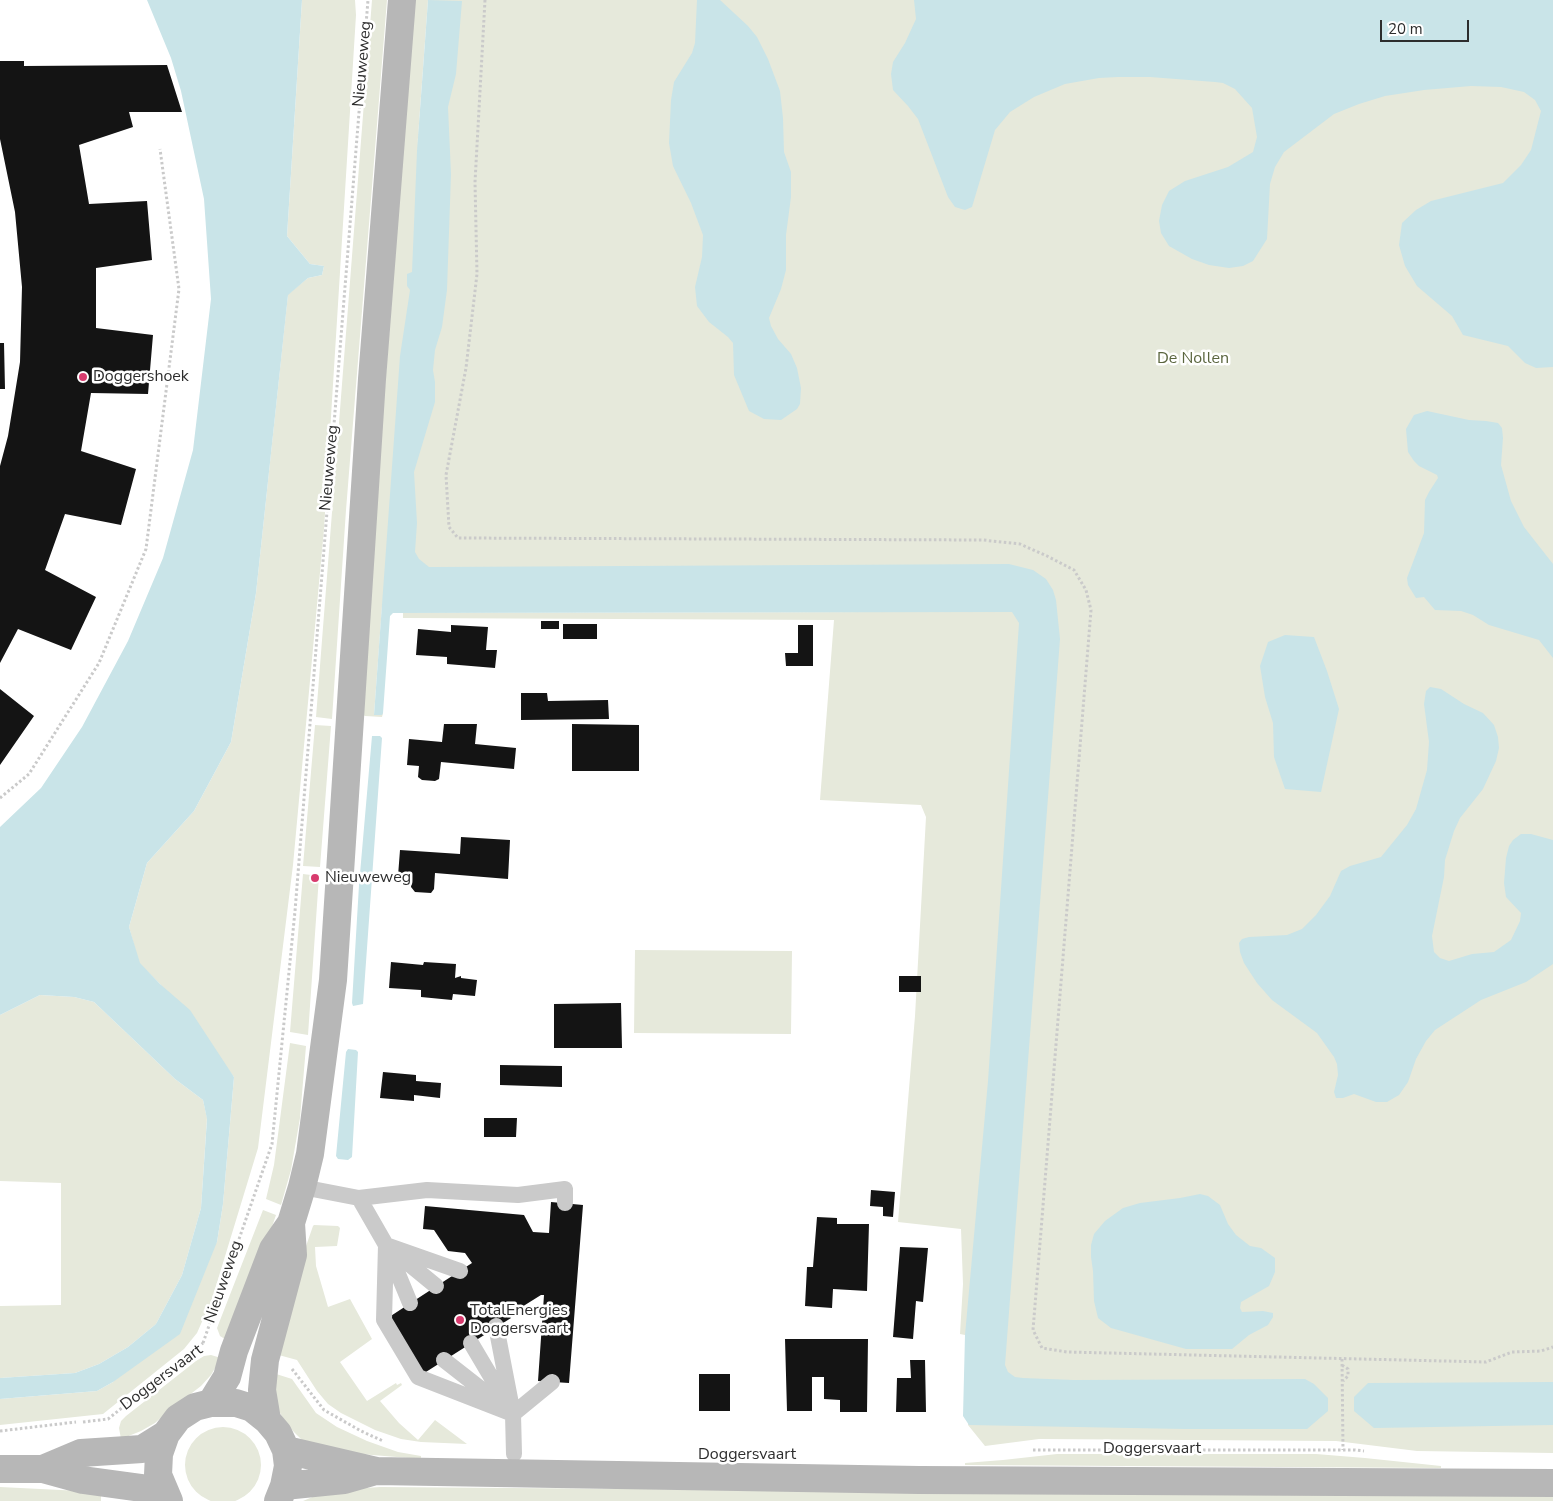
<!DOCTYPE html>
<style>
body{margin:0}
#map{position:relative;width:1553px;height:1501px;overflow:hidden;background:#fff;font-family:"Nunito Sans",sans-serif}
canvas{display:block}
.scale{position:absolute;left:1380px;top:20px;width:89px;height:22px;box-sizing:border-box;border:2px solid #2d2d2d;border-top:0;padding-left:6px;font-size:15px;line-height:18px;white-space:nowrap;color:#2d2d2d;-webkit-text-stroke:4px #fff;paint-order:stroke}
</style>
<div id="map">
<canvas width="1553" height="1501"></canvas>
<div class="scale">20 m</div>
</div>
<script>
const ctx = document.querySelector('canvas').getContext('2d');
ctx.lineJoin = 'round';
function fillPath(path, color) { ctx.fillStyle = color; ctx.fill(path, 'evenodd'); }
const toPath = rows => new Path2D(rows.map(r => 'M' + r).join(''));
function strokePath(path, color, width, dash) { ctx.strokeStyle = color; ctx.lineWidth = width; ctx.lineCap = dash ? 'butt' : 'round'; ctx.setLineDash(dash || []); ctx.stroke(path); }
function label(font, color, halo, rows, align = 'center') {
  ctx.font = font + ' "Nunito Sans",sans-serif'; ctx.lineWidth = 5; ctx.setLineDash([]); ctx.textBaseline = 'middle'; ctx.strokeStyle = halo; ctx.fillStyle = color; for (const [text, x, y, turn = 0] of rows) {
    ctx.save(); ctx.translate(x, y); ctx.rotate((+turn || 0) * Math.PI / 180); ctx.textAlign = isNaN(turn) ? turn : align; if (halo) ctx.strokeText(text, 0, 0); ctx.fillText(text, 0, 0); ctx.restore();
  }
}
fillPath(toPath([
 [302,0,355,0,356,15,324,529,293,865,258,1148,212,1299,197,1333,184,1349,103,1414,0,1425,0,1399,97,1391,113,1382,217,1242,223,1204,234,1077,160,984,139,963,129,927,147,863,194,811,231,742,256,593,288,294,308,278,322,275,324,266,310,264,287,236],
 [372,0,387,0,346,510,332,719,316,717],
 [415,0,428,0,417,151,430,0,1553,0,1553,1453,1417,1451,1336,1441,1039,1439,985,1446,968,1425,965,1335,960,1334,963,1284,961,1229,898,1222,915,1016,926,817,921,805,820,800,834,620,403,618,403,613,879,612,382,606,374,715,383,713,382,717,365,716,361,714,367,618],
 [315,725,331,726,320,867,303,866],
 [303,874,319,876,308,1035,290,1032],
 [635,950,792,951,791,1034,634,1033],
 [40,995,74,997,94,1002,175,1079,203,1100,207,1118,201,1208,182,1275,156,1324,128,1347,99,1364,75,1373,0,1378,0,1306,61,1305,61,1183,0,1181,0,1015],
 [290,1043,306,1046,300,1118,291,1170,281,1205,266,1199,274,1165],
 [263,1210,276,1215,256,1274,228,1341,220,1336,217,1328],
 [314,1225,338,1226,340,1228,337,1246,315,1247,316,1266,328,1307,350,1299,372,1339,340,1362,367,1401,396,1383,397,1385,401,1383,402,1385,380,1401,399,1423,418,1440,435,1420,467,1444,421,1442,401,1439,375,1430,341,1413,328,1404,317,1391,297,1360,275,1354,305,1249,313,1226],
 [211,1355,221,1358,211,1375,201,1386,166,1413,155,1423,141,1431,121,1439,119,1428,121,1421,126,1416,196,1361,204,1356],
 [273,1373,292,1379,316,1413,337,1427,367,1441,398,1452,421,1456,421,1459,348,1453,302,1440,293,1431,283,1418,274,1403],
 '185 1465a38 38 0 1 1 76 0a38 38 0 1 1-76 0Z',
 [1057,1454,1316,1454,1365,1458,1441,1466,1441,1468,965,1465,965,1463,1003,1460],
 [0,1487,101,1492,101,1501,0,1501],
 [380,1487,1553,1496,1553,1501,303,1501,322,1493,336,1490]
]), '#e6e9db');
fillPath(toPath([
 [147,0,302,0,287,236,310,264,324,266,322,275,308,278,288,295,256,593,231,742,194,811,147,863,129,927,140,963,160,984,190,1010,234,1077,223,1204,217,1242,180,1334,113,1382,97,1391,0,1399,0,1378,75,1373,99,1364,128,1347,156,1324,182,1275,201,1208,207,1119,203,1100,175,1079,94,1002,74,997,40,995,0,1015,0,827,41,788,82,727,128,641,163,558,193,450,211,299,204,199,181,91,171,58],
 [428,0,462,1,456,74,448,107,451,174,447,290,442,327,435,350,433,370,435,382,435,402,414,472,417,523,415,552,419,559,429,567,435,567,1009,564,1033,570,1046,579,1053,590,1056,600,1060,639,1005,1365,1008,1372,1015,1377,1023,1378,1074,1380,1305,1379,1314,1384,1328,1398,1328,1411,1307,1429,1185,1429,969,1425,963,1416,965,1335,988,1081,1019,623,1012,612,393,613,390,616,383,713,382,715,374,715,400,356,410,290,407,286,407,274,412,272,417,151],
 [697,0,720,0,748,26,757,37,768,59,780,91,783,118,784,152,791,172,791,197,786,235,786,270,781,289,769,318,771,326,778,339,791,354,797,368,801,388,800,404,797,409,781,420,764,419,749,411,734,375,733,343,728,337,709,322,697,306,695,287,702,257,703,235,691,203,673,166,669,143,671,100,674,82,692,53,695,43],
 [914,0,1553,0,1553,367,1536,368,1525,363,1508,346,1463,335,1452,316,1417,286,1405,266,1399,245,1402,223,1416,210,1431,201,1503,183,1521,165,1531,150,1541,111,1535,100,1524,92,1501,87,1471,86,1424,90,1385,96,1359,104,1334,114,1284,152,1275,167,1270,184,1267,239,1253,261,1243,266,1229,268,1209,265,1192,259,1169,246,1161,233,1159,221,1162,205,1169,191,1185,181,1228,167,1253,152,1257,137,1252,108,1235,89,1223,83,1215,82,1150,77,1118,77,1099,78,1065,84,1034,97,1010,112,995,130,972,207,965,210,955,207,948,197,918,119,908,106,893,90,891,74,893,62,905,43,916,19],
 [1427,411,1469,420,1486,421,1498,423,1502,428,1503,438,1501,465,1511,501,1524,527,1553,564,1553,658,1539,640,1489,625,1473,615,1461,611,1435,610,1424,597,1416,598,1408,585,1407,578,1424,533,1425,500,1429,492,1438,478,1437,475,1419,466,1414,461,1408,452,1406,429,1414,415],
 [1285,635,1314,637,1327,671,1339,709,1321,792,1285,789,1274,757,1273,723,1265,697,1260,666,1268,642],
 [1430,687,1441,689,1464,704,1483,713,1494,725,1498,737,1499,748,1496,761,1483,789,1460,818,1454,831,1445,860,1444,877,1432,936,1434,952,1440,958,1449,961,1472,954,1494,952,1511,940,1520,921,1521,913,1506,897,1504,883,1506,858,1509,846,1513,840,1521,834,1531,834,1553,840,1553,964,1526,982,1481,1000,1435,1030,1426,1041,1416,1059,1408,1082,1399,1095,1387,1102,1376,1102,1354,1094,1343,1098,1336,1098,1334,1092,1338,1075,1337,1064,1334,1057,1317,1033,1272,1000,1257,983,1244,963,1240,952,1239,943,1242,939,1249,937,1287,935,1302,929,1316,915,1330,896,1341,871,1350,866,1381,857,1407,825,1416,809,1427,770,1429,742,1424,704,1426,691],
 [372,736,380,736,382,738,363,1004,353,1006,352,1003,359,885],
 [348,1049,356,1050,358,1052,352,1157,348,1160,338,1159,336,1156,346,1052],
 [1200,1194,1208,1196,1220,1205,1228,1224,1236,1235,1250,1246,1261,1248,1275,1258,1275,1272,1269,1286,1241,1302,1240,1308,1242,1312,1263,1311,1273,1313,1273,1317,1268,1325,1249,1335,1232,1349,1186,1349,1111,1328,1098,1318,1094,1301,1093,1271,1091,1257,1091,1245,1094,1234,1105,1221,1123,1208,1140,1203,1180,1198],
 [1553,1382,1553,1425,1374,1428,1354,1411,1354,1397,1368,1383]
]), '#c9e4e8');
fillPath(toPath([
 [0,61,24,61,24,66,167,65,182,112,129,112,133,127,79,145,89,204,147,201,152,260,96,268,96,328,153,335,148,394,91,393,81,451,136,469,121,525,65,514,45,570,96,597,71,650,18,629,0,663,0,466,8,436,20,362,22,287,15,212,0,139],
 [0,343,4,343,5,389,0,389],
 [541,621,559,621,559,629,541,629],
 [563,624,597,624,597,639,563,639],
 [451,625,488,627,486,650,497,650,495,668,447,664,447,657,416,655,418,629,451,632],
 [798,625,813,625,813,666,786,666,785,653,798,653],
 [0,689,34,716,0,765],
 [521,693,547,693,548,701,608,700,609,719,521,720],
 [444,724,477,724,475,744,516,748,514,769,441,762,439,779,435,781,422,780,418,777,419,766,407,765,409,739,442,742],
 [572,724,639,725,639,771,572,771],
 [461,837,510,840,508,879,435,873,434,889,431,893,415,892,411,887,412,877,398,876,400,850,460,854],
 [391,962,423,965,424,962,456,964,455,978,461,976,461,978,477,980,475,996,453,994,452,1000,421,997,421,990,389,988],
 [899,976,921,976,921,992,899,992],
 [621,1003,622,1048,554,1048,554,1004],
 [500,1065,562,1066,562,1087,500,1085],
 [383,1072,416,1075,416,1081,441,1083,440,1098,414,1095,414,1101,380,1098],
 [484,1118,517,1118,516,1137,484,1137],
 [871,1190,895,1192,893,1217,883,1216,883,1207,870,1206],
 [551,1202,583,1205,569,1383,538,1381,544,1295,541,1295,509,1315,511,1318,418,1377,380,1323,472,1263,465,1253,448,1251,434,1230,423,1229,425,1206,524,1215,533,1232,549,1233],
 [817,1217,837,1218,837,1224,869,1224,867,1291,833,1289,832,1308,805,1306,807,1267,813,1267],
 [900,1247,928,1248,923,1302,916,1301,913,1339,893,1337],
 [785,1339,868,1339,867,1412,840,1412,840,1400,824,1399,824,1377,812,1377,812,1411,787,1411],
 [910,1360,925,1360,926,1412,896,1412,897,1378,911,1378],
 [699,1374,730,1374,730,1411,699,1411]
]), '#141414');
strokePath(toPath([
 [485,0,475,182,477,274,466,368,446,475,449,527,458,538,983,540,1020,544,1047,556,1074,570,1086,590,1091,610,1033,1330,1042,1348,1067,1352,1486,1362,1512,1352,1541,1351,1553,1347],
 [0,798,29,774,99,663,146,549,179,289,160,149],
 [203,1343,272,1144,295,911,368,0],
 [1342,1359,1343,1450],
 [1342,1365,1348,1369,1348,1376,1343,1381],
 [292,1369,324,1410,361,1431,383,1441],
 [83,1422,108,1419,203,1343],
 [0,1431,76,1422],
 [1033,1450,1355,1450,1364,1451]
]), '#cacaca', 3, [2.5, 2.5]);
strokePath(toPath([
 [302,1187,359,1198,427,1190,518,1195,565,1189,565,1203],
 [359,1198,386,1245],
 [436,1286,386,1245,460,1271],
 [410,1303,386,1245,384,1320,418,1377,513,1414,444,1360],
 [471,1343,513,1414,496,1326],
 [514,1454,513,1414,552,1382]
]), '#cacaca', 16);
strokePath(toPath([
 [211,1403,227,1377,234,1351,273,1249,291,1223,302,1187,310,1154,333,980,372,379,402,0],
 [267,1420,262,1390,265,1360,293,1255,291,1223],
 [286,1450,376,1471,919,1480,1553,1483],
 [0,1469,43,1469,83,1480,142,1488,165,1495],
 [43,1469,81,1453,142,1449,166,1434],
 [284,1486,344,1480,372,1472],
 [169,1501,158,1475,159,1454,166,1434,178,1418,195,1407,211,1403,236,1403,252,1408,267,1420,278,1433,286,1450,288,1466,284,1486,278,1501]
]), '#b7b7b7', 28);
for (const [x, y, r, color] of [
 [83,377,5,"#d83b6e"],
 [315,878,5,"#d83b6e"],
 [460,1320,5,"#d83b6e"]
]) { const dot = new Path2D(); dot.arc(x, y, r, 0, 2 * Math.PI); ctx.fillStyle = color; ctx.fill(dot); strokePath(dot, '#fff', 2); }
label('16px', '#2d2d2d', '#fff', [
 ["Nieuweweg",363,64,-85],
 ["Nieuweweg",330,468,-85],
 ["Nieuweweg",224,1282,-71],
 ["Doggersvaart",162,1378,-37],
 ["Doggersvaart",1152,1449],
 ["Doggersvaart",747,1455]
]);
label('16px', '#5a653e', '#fff', [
 ["De Nollen",1193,359]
]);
label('16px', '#2d2d2d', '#fff', [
 ["Doggershoek",93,377],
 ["Nieuweweg",325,878],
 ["TotalEnergies",470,1311],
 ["Doggersvaart",470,1329]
], 'left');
</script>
